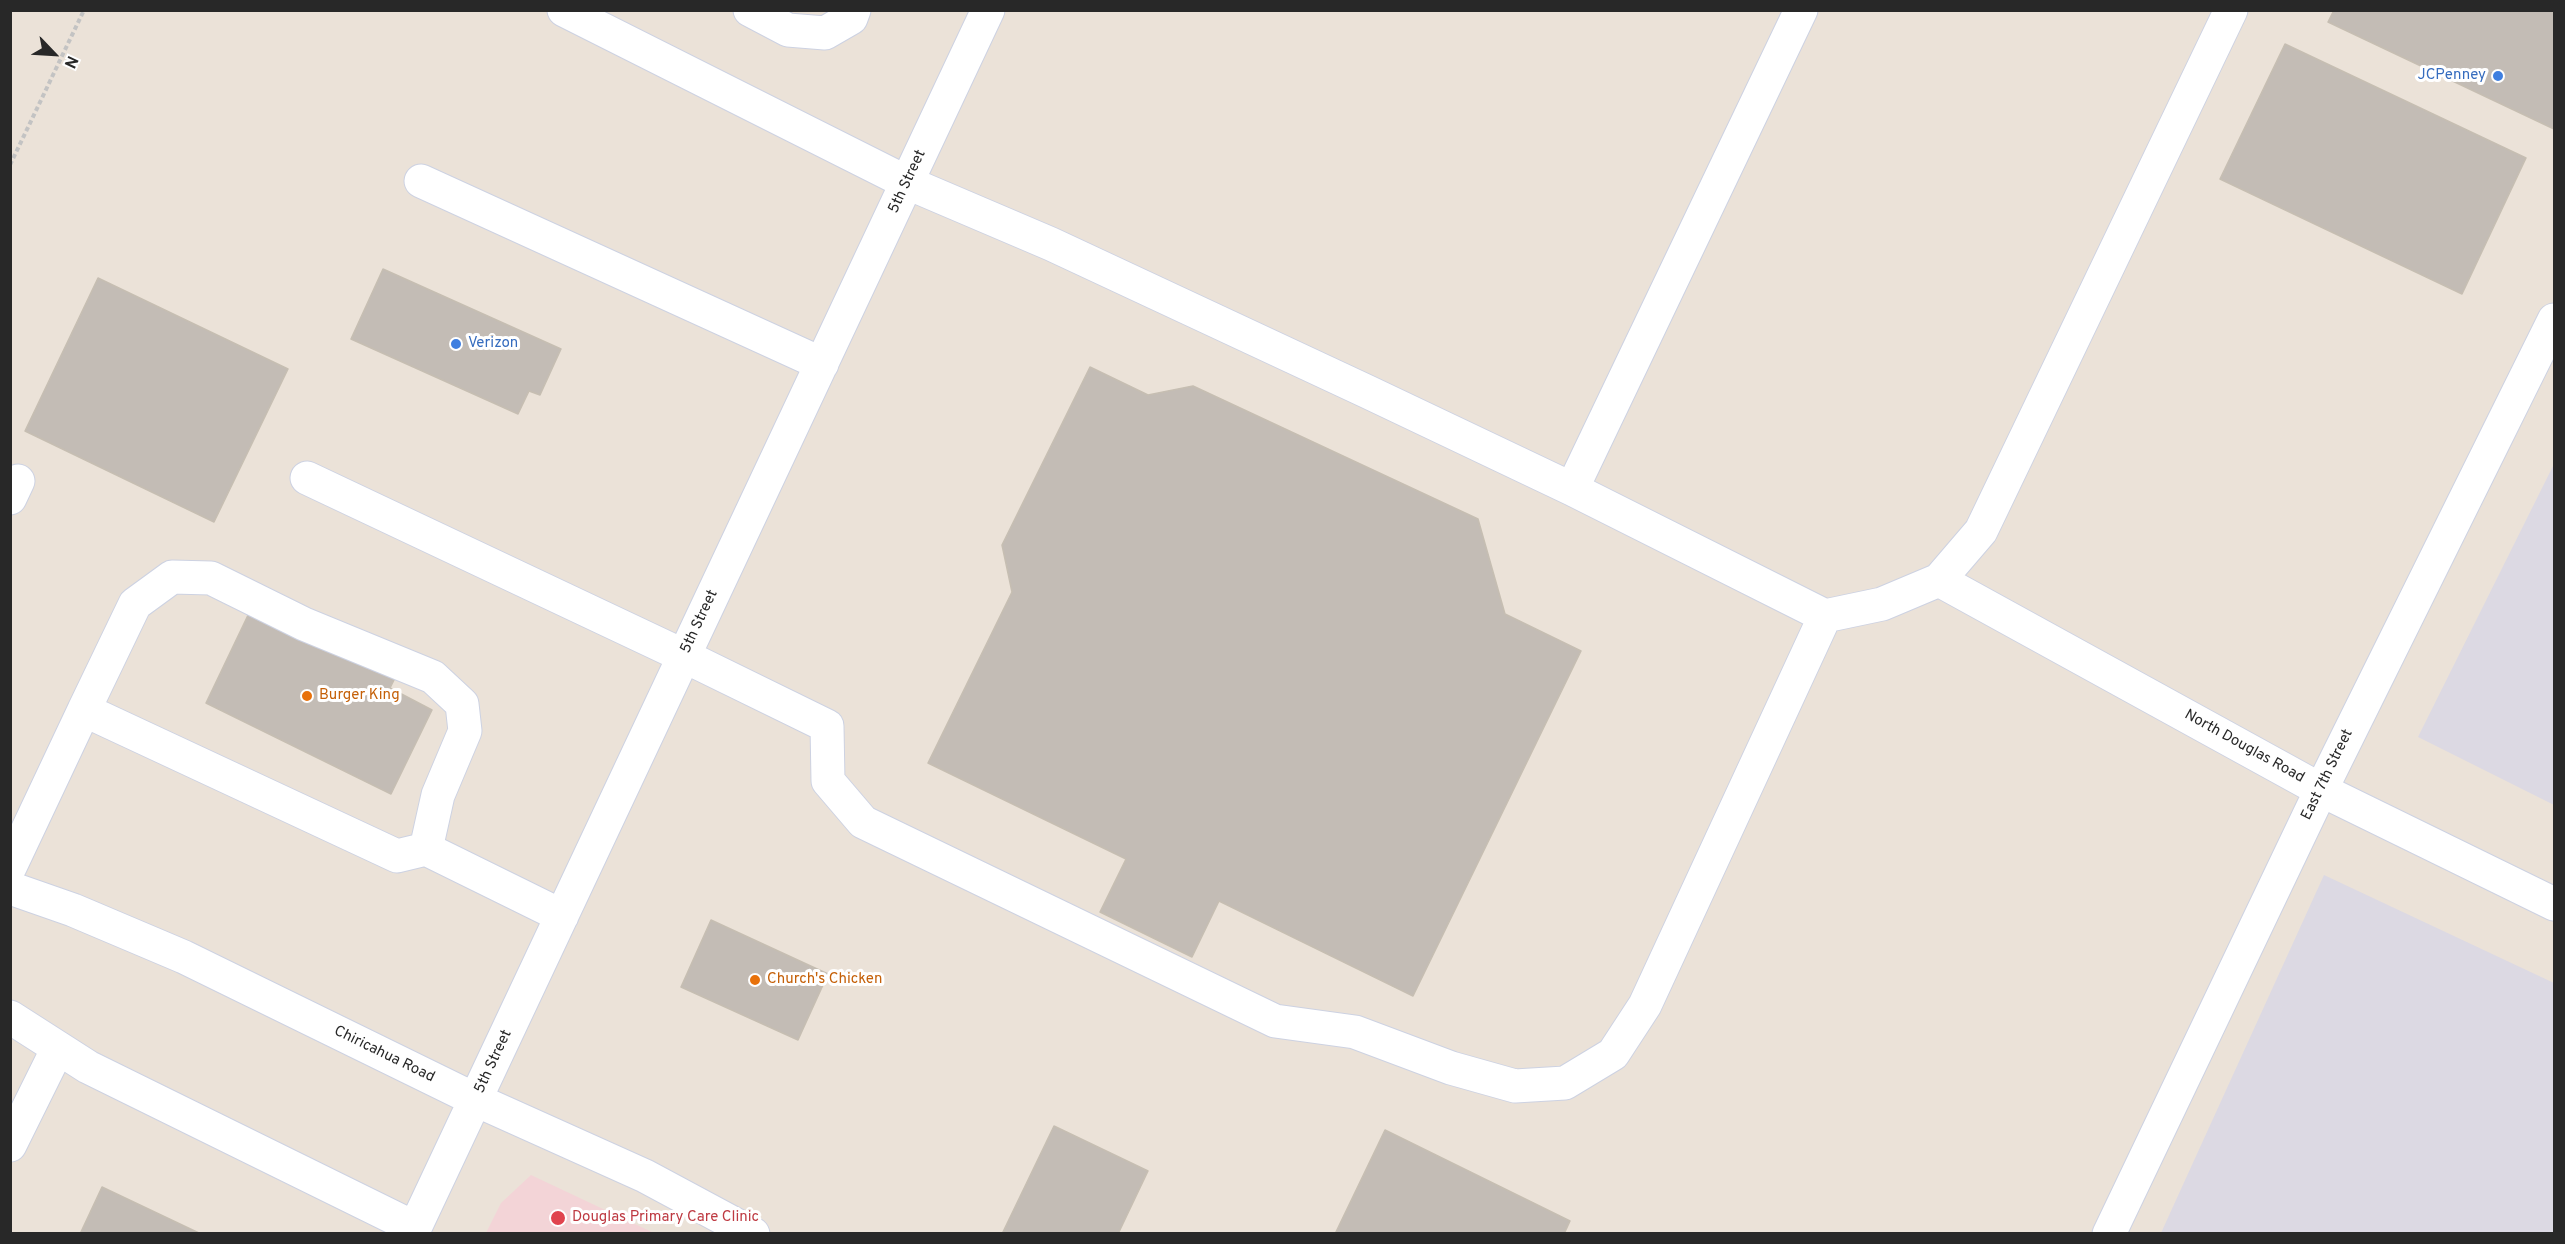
<!DOCTYPE html>
<style>
body{margin:0}
#map{position:relative;width:2565px;height:1244px;overflow:hidden;background:#ebe2d8;font-family:Overpass,sans-serif}
canvas{display:block}
.frame{position:absolute;inset:0;border:12px solid #282828;pointer-events:none}
.north{position:absolute;left:24px;top:24px;width:60px;height:60px;-webkit-text-stroke:4px #fff;paint-order:stroke;rotate:115deg;font-size:16px;font-weight:700;line-height:24px;text-align:center;color:#282828}
.north::after{content:'';display:block;margin:auto;width:21px;height:27px;background:#282828;clip-path:polygon(50% 0,100% 100%,50% 72%,0 100%)}
</style>
<div id="map">
<canvas width="2565" height="1244"></canvas>
<div class="frame"></div>
<div class="north">N</div>
</div>
<script>
const ctx = document.querySelector('canvas').getContext('2d');
ctx.lineJoin = 'round';
function fillPath(path, color) { ctx.fillStyle = color; ctx.fill(path, 'evenodd'); }
const toPath = rows => new Path2D(rows.map(r => 'M' + r).join(''));
function strokePath(path, color, width, dash) { ctx.strokeStyle = color; ctx.lineWidth = width; ctx.lineCap = dash ? 'butt' : 'round'; ctx.setLineDash(dash || []); ctx.stroke(path); }
function label(font, color, halo, rows, align = 'center') {
  ctx.font = font + ' Overpass,sans-serif'; ctx.lineWidth = 6; ctx.setLineDash([]); ctx.textBaseline = 'middle'; ctx.strokeStyle = halo; ctx.fillStyle = color; for (const [text, x, y, turn = 0] of rows) {
    ctx.save(); ctx.translate(x, y); ctx.rotate((+turn || 0) * Math.PI / 180); ctx.textAlign = isNaN(turn) ? turn : align; if (halo) ctx.strokeText(text, 0, 0); ctx.fillText(text, 0, 0); ctx.restore();
  }
}
fillPath(toPath([
 [2554,464,2554,805,2418,737],
 [2324,875,2554,983,2554,1233,2161,1233]
]), '#dcd9e3');
fillPath(toPath([
 [531,1175,654,1233,486,1233,501,1203]
]), '#f3d4d7');
const building = toPath([
 [2334,10,2554,10,2554,129,2328,22,2334,10],
 [2285,44,2526,158,2462,294,2220,179,2285,44],
 [383,269,561,349,540,395,529,391,518,414,351,339,383,269],
 [98,278,288,369,214,522,25,431,98,278],
 [1090,367,1148,395,1193,386,1478,519,1505,614,1581,651,1413,996,1219,901,1192,957,1100,912,1126,859,928,763,1012,592,1002,545,1090,367],
 [250,611,395,678,390,688,432,710,391,794,206,703,250,611],
 [711,920,828,974,798,1040,681,987,711,920],
 [1054,1126,1148,1171,1118,1234,1002,1234,1054,1126],
 [1385,1130,1570,1221,1564,1234,1335,1234,1385,1130],
 [102,1187,201,1234,80,1234,102,1187]
]);
fillPath(building, '#c3bcb5');
strokePath(building, '#c6beb2', 1.5);
const minor = toPath([
 [564,10,908,183,1051,244,1368,392,1572,489,1825,616,1882,604,1939,580,1981,531,2231,10],
 [750,10,788,30,825,33,851,18,854,10],
 [421,181,822,364],
 [307,478,684,656,827,726,828,781,863,822,1275,1021,1355,1032,1451,1068,1515,1086,1565,1083,1613,1054,1645,1005,1825,616],
 [1572,489,1801,10],
 [10,498,18,481],
 [1939,580,2321,790,2554,904],
 [84,710,135,604,172,577,211,578,304,624,433,677,462,704,465,731,438,795,426,849],
 [10,867,84,710,397,856,426,849,562,916],
 [10,888,73,910,184,957,476,1100,645,1176,753,1234],
 [10,1017,88,1067,415,1228],
 [10,1145,58,1048],
 [412,1234,988,10],
 [2109,1234,2321,790,2554,320]
]);
strokePath(minor, '#cdd2e2', 35);
strokePath(toPath([
 [10,165,84,10]
]), '#c3c3c3', 4, [4.5, 3]);
strokePath(minor, '#fff', 33);
for (const [x, y, r, color] of [
 [2498,76,6,"#3f7fe0"],
 [456,344,6,"#3f7fe0"],
 [307,696,6,"#e8710a"],
 [755,980,6,"#e8710a"],
 [558,1218,8,"#e0444e"]
]) { const dot = new Path2D(); dot.arc(x, y, r, 0, 2 * Math.PI); ctx.fillStyle = color; ctx.fill(dot); strokePath(dot, '#fff', 2); }
label('15px', '#366cbe', '#fff', [
 ["JCPenney",2486,76],
 ["Verizon",468,344,"left"]
], 'right');
label('15px', '#282828', '#fff', [
 ["5th Street",908,182,-65],
 ["5th Street",700,622,-65],
 ["North Douglas Road",2244,747,29],
 ["East 7th Street",2328,775,-64],
 ["Chiricahua Road",384,1055,26],
 ["5th Street",494,1062,-65]
]);
label('15px', '#c56008', '#fff', [
 ["Burger King",319,696],
 ["Church's Chicken",767,980]
], 'left');
label('15px', '#be3a42', '#fff', [
 ["Douglas Primary Care Clinic",572,1218]
], 'left');
</script>
